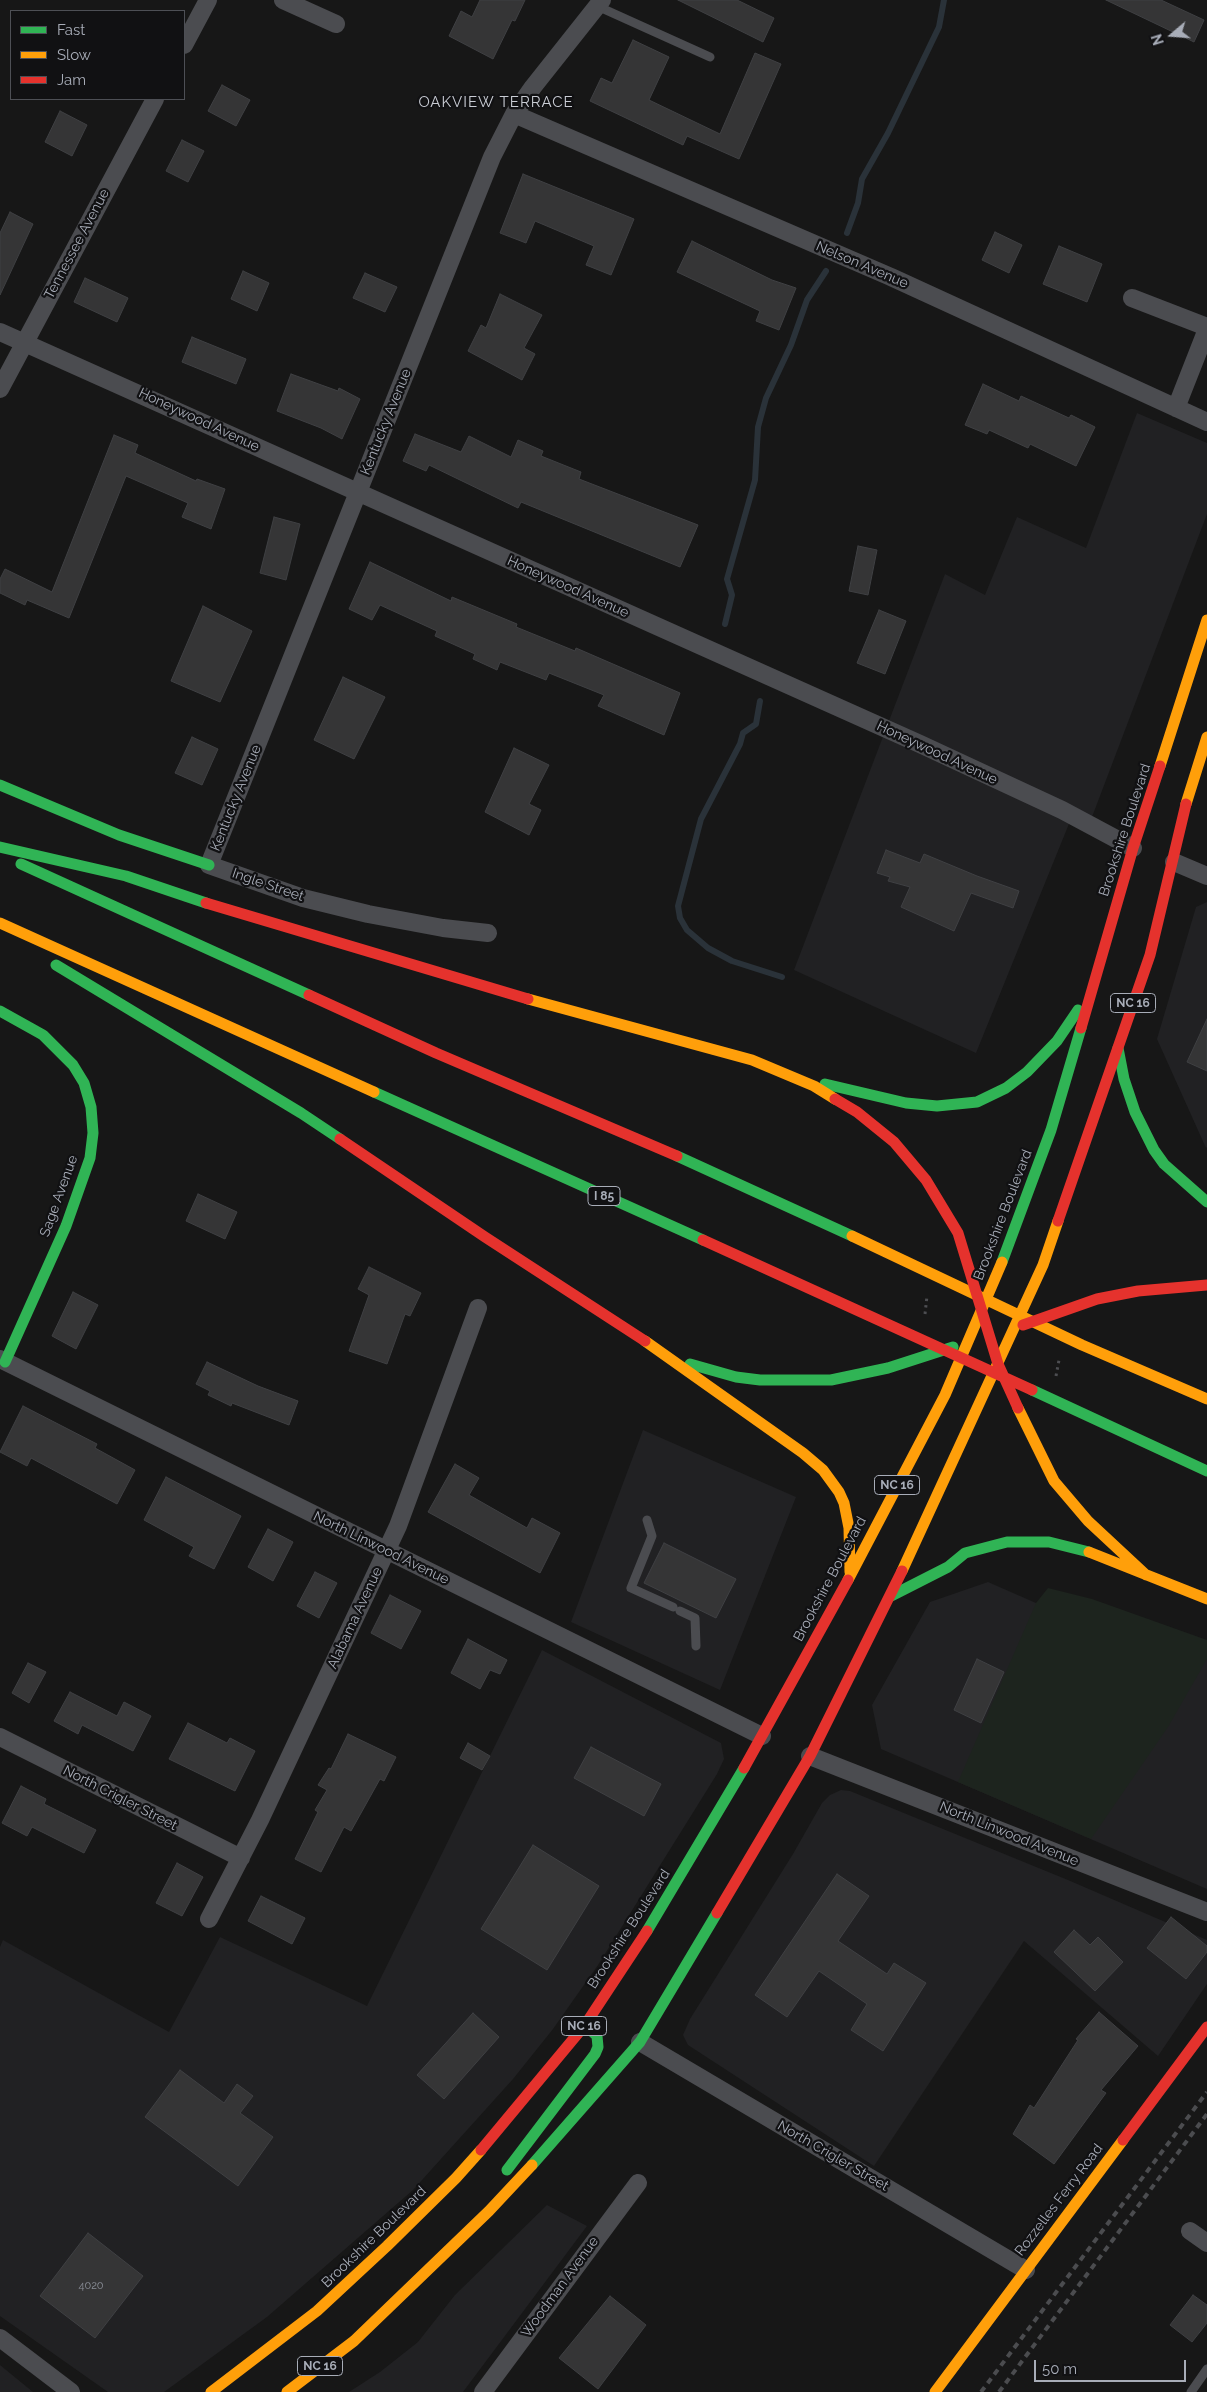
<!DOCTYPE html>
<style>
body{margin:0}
#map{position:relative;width:1207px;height:2392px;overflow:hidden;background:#171717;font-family:Raleway,sans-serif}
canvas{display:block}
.legend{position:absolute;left:10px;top:10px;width:175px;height:90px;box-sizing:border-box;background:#111113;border:1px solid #4d4f55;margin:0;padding:6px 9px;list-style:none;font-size:15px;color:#a8adb8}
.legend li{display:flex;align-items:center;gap:10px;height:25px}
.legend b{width:25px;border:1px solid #4d4f55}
.north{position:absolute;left:1147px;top:10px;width:50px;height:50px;-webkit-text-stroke:4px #111113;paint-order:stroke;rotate:252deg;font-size:14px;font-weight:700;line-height:20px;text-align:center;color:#a8adb8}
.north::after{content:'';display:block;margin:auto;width:18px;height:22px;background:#a8adb8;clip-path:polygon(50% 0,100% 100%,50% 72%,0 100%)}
.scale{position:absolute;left:1034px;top:2360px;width:152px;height:22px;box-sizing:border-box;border:2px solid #a8adb8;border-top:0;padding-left:6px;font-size:15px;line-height:18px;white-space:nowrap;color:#a8adb8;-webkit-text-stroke:4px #111113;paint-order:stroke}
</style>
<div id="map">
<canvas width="1207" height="2392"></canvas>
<ul class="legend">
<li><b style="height:6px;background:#30b455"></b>Fast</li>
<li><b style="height:6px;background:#ff9f0a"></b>Slow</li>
<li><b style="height:6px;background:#e5322d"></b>Jam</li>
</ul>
<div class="north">N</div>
<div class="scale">50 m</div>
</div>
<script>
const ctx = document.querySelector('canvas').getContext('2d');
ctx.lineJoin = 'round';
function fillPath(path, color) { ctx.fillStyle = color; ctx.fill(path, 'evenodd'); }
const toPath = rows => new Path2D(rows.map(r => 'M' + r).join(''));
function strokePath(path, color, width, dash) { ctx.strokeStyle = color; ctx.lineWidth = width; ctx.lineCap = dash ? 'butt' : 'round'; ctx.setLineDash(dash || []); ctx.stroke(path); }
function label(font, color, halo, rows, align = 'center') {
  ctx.font = font + ' Raleway,sans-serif'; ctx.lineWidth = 4.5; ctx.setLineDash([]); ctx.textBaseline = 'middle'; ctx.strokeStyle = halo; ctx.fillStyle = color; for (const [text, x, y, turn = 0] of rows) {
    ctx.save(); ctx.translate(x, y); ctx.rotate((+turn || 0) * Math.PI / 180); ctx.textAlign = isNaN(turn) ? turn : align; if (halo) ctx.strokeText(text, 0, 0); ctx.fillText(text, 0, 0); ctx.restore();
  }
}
fillPath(toPath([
 [1137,413,1207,443,1207,514,1092,817,1075,809,976,1053,794,970,945,574,985,595,1017,517,1086,548],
 [1207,902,1207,1147,1206,1148,1157,1039,1196,907],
 [643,1430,796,1497,720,1690,571,1622],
 [988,1582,1036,1603,1207,1641,1207,1889,881,1749,872,1705,930,1602],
 [542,1650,721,1743,724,1759,717,1774,598,1965,553,2029,513,2079,413,2190,267,2317,164,2392,108,2392,0,2316,0,1947,3,1940,169,2032,220,1937,367,2006],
 [841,1790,850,1791,1068,1880,1207,1940,1207,1984,1158,2056,1024,1941,874,2166,688,2045,683,2035,690,2019,793,1854,822,1803,830,1795],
 [547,2205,587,2226,463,2392,349,2392,380,2372,418,2342,455,2295],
 [0,2365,33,2392,0,2392]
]), '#212123');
fillPath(toPath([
 [1048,1588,1092,1599,1207,1640,1207,1659,1168,1727,1091,1839,958,1782,1036,1603]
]), '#1d241e');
strokePath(toPath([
 [847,233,858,203,862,179,888,133,939,27,944,0],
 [725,624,732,595,727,579,755,480,758,427,766,398,791,345,807,300,826,271],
 [760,701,756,724,743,733,740,744,701,819,678,906,680,918,687,930,708,948,732,961,782,977]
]), '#2a3239', 6);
const building = toPath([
 [480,0,525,0,515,21,512,20,493,59,449,36,461,11,472,17,480,0],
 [678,0,737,0,774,18,763,42,678,0],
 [1106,0,1161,0,1204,20,1194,42,1106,0],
 [633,40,669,57,649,100,720,134,755,53,781,64,739,159,687,136,683,145,590,101,601,78,612,83,633,40],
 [222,85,250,100,236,126,208,111,222,85],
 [60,111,87,125,72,156,45,142,60,111],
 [182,140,204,151,188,182,166,171,182,140],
 [523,174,634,219,611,275,586,265,594,246,535,221,526,243,500,233,523,174],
 [10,212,33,224,0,295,0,233,10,212],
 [995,232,1022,245,1009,273,982,260,995,232],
 [692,241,772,280,796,288,779,330,756,321,760,311,677,272,692,241],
 [1059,246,1102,264,1087,302,1043,284,1059,246],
 [243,271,269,283,257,311,231,299,243,271],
 [365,273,397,287,385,312,353,298,365,273],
 [85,278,128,298,117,322,74,302,85,278],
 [500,294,542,315,524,348,535,354,522,380,468,351,481,325,486,328,500,294],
 [192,337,246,359,236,384,182,362,192,337],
 [291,374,338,391,339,388,360,399,342,439,321,428,277,411,291,374],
 [983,384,1019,401,1021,396,1069,418,1071,415,1095,427,1076,466,1030,444,1028,448,989,430,987,434,965,425,983,384],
 [415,434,461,452,469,436,511,457,518,440,543,451,541,456,581,472,579,479,698,525,680,567,521,502,518,508,429,465,426,471,403,461,415,434],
 [114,435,138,445,135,453,196,481,197,479,225,489,211,529,182,517,188,503,126,476,69,618,27,600,25,605,0,593,0,579,5,569,52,592,114,435],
 [274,517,300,524,286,580,260,573,274,517],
 [858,546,877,550,868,595,849,591,858,546],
 [370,562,451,601,452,597,517,624,516,627,575,651,576,648,680,693,664,735,598,706,604,695,549,673,546,680,500,662,497,670,473,659,475,654,435,636,437,631,380,605,372,620,349,609,370,562],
 [203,606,252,631,220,702,171,681,203,606],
 [879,610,906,621,885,674,857,663,879,610],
 [343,677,385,697,354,759,314,740,343,677],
 [192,737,218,749,202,785,175,773,192,737],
 [514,748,549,765,529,804,541,810,529,835,485,812,514,748],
 [886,850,920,863,924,854,977,876,1019,891,1013,908,971,893,954,931,901,907,910,887,888,881,890,877,877,873,886,850],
 [1207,1019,1207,1071,1187,1062,1207,1019],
 [198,1194,237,1212,225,1239,186,1221,198,1194],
 [369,1267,421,1293,410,1316,405,1314,387,1364,349,1351,369,1295,358,1289,369,1267],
 [73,1292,98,1305,76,1349,52,1336,73,1292],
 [207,1362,258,1386,298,1401,289,1425,232,1403,231,1406,208,1395,210,1391,196,1384,207,1362],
 [23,1406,97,1444,95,1448,135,1470,117,1504,31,1458,27,1466,0,1452,23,1406],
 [455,1464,479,1478,469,1495,527,1528,532,1518,560,1533,540,1573,428,1512,455,1464],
 [166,1477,241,1516,214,1569,189,1556,194,1547,144,1520,166,1477],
 [268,1529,293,1542,273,1581,248,1567,268,1529],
 [664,1543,736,1579,716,1618,644,1583,664,1543],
 [315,1572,337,1583,319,1618,297,1606,315,1572],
 [390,1595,421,1611,401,1649,371,1633,390,1595],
 [468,1639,507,1660,500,1674,490,1670,480,1689,451,1673,468,1639],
 [977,1659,1004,1672,981,1723,954,1710,977,1659],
 [28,1663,46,1672,29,1703,12,1693,28,1663],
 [70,1692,117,1716,124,1702,151,1716,133,1751,82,1725,78,1734,54,1721,70,1692],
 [188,1723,227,1743,230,1738,255,1751,235,1791,169,1759,188,1723],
 [348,1734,396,1757,384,1781,380,1779,351,1831,344,1827,321,1872,295,1859,318,1812,315,1810,327,1790,318,1785,329,1768,331,1769,348,1734],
 [468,1743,490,1756,482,1770,460,1758,468,1743],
 [591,1747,661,1784,644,1816,574,1778,591,1747],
 [21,1786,46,1799,44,1804,96,1830,84,1853,32,1827,27,1836,2,1823,21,1786],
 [533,1845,599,1886,547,1970,481,1929,533,1845],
 [177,1863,203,1877,182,1916,156,1903,177,1863],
 [837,1874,869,1896,838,1941,887,1974,894,1963,926,1983,883,2051,851,2030,867,2004,819,1971,787,2017,755,1995,837,1874],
 [261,1896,305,1918,292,1944,248,1921,261,1896],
 [1171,1917,1207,1946,1207,1952,1186,1979,1147,1948,1171,1917],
 [1074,1930,1090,1945,1098,1937,1123,1962,1095,1991,1054,1952,1074,1930],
 [1099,2012,1138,2046,1101,2090,1106,2093,1054,2164,1013,2134,1030,2105,1034,2108,1078,2040,1076,2039,1099,2012],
 [473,2013,499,2037,444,2099,417,2075,473,2013],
 [180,2070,224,2103,237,2084,253,2096,240,2113,273,2137,238,2186,145,2117,180,2070],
 [88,2233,143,2276,95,2338,40,2296,88,2233],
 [1193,2295,1207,2305,1207,2323,1192,2342,1170,2325,1193,2295],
 [610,2296,646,2325,598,2389,559,2358,610,2296]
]);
fillPath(building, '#353536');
strokePath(building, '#3f4043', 1);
strokePath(toPath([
 [925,1314,927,1296],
 [1056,1376,1059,1360]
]), '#4d4e52', 3, [2.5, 4]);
strokePath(toPath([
 [597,6,710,57],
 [647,1520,652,1536,631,1588,673,1607],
 [680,1611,695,1618,696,1646],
 [1191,2392,1207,2369]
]), '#4b4c50', 9);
strokePath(toPath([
 [283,0,336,24],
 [184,45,208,0],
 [514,114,891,277,1207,422],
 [1132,298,1207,327],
 [0,332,920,744,1062,810,1133,848],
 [0,389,155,99],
 [1176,408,1207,329],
 [1174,862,1207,876],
 [488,933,443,928,368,914,303,898,209,865,492,157,514,114,533,87,602,0],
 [0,1359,762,1736],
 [0,1737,241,1858],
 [810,1756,1207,1912],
 [209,1919,260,1820,398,1526,478,1308],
 [640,2042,1026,2270],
 [1190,2231,1207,2243],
 [0,2338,71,2392],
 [483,2392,638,2183]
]), '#4b4c50', 18);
strokePath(toPath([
 [0,785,119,835,209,865],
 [0,847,126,876,206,903],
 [21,864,309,995],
 [56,965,301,1113,340,1139],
 [0,1011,43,1035,73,1065,84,1083,91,1107,93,1133,90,1158,66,1226,5,1362],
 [1118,1048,1124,1079,1135,1112,1154,1150,1164,1164,1207,1202],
 [825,1084,906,1103,937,1106,977,1102,1006,1088,1027,1072,1057,1041,1078,1010],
 [374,1092,703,1240],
 [677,1156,852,1236],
 [1002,1262,1051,1130,1081,1028],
 [690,1364,736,1377,760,1380,831,1380,888,1368,953,1347],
 [1032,1390,1207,1471],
 [891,1596,948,1567,965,1553,1007,1542,1049,1542,1089,1552],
 [647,1931,744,1768],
 [532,2165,640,2042,717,1913],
 [507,2170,595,2054,598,2047,597,2036,585,2025]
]), '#30b455', 11);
strokePath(toPath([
 [1160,766,1207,620],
 [1186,804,1207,737],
 [0,923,374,1092],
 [528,999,752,1060,814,1086,835,1099],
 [852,1236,1082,1345,1207,1399],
 [645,1341,803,1453,823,1470,839,1492,844,1503,849,1528,850,1572],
 [1018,1408,1054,1481,1088,1521,1146,1575],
 [1089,1552,1207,1599],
 [902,1571,1043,1265,1058,1221],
 [848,1580,945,1395,1002,1262],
 [211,2392,317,2311,387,2246,456,2178,481,2150],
 [287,2392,354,2341,489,2211,532,2165],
 [935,2392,1123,2140]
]), '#ff9f0a', 11);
strokePath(toPath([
 [206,903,528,999],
 [309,995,436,1053,677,1156],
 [1081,1028,1133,848,1160,766],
 [835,1099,857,1112,894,1142,926,1180,958,1233,998,1364,1018,1408],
 [340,1139,485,1237,645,1341],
 [1058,1221,1150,955,1186,804],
 [703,1240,1032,1390],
 [1023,1325,1097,1299,1138,1291,1207,1285],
 [744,1768,848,1580],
 [717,1913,810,1756,902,1571],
 [1123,2140,1207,2027],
 [481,2150,585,2025,647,1931]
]), '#e5322d', 11);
strokePath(toPath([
 [981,2392,1207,2092],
 [999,2392,1207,2114]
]), '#4b4c4f', 4, [6, 5]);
label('11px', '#8b8f98', null, [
 ["4020",91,2286]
]);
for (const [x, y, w] of [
 [1133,1003,45],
 [604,1196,32],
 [897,1485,45],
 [584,2026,45],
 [320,2366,45]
]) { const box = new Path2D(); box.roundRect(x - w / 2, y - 9.5, w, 19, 4); ctx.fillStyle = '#111113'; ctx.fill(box); strokePath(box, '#a8adb8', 1); }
label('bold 12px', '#a8adb8', null, [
 ["NC 16",1133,1003],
 ["I 85",604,1196],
 ["NC 16",897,1485],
 ["NC 16",584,2026],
 ["NC 16",320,2366]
]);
label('14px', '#a8adb8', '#111113', [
 ["Tennessee Avenue",77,244,-62],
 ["Nelson Avenue",862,265,23],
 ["Honeywood Avenue",199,420,25],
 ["Kentucky Avenue",386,422,-68],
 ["Honeywood Avenue",568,587,24],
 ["Honeywood Avenue",937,753,25],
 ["Kentucky Avenue",236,798,-68],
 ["Brookshire Boulevard",1125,830,-72],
 ["Ingle Street",268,885,19],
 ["Sage Avenue",59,1196,-70],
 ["Brookshire Boulevard",1003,1215,-69],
 ["North Linwood Avenue",381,1548,26],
 ["Brookshire Boulevard",830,1579,-62],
 ["Alabama Avenue",355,1618,-65],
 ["North Crigler Street",120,1798,27],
 ["North Linwood Avenue",1009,1834,22],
 ["Brookshire Boulevard",629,1929,-57],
 ["North Crigler Street",833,2156,30],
 ["Rozzelles Ferry Road",1059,2200,-53],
 ["Brookshire Boulevard",374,2237,-44],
 ["Woodman Avenue",560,2287,-54]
]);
ctx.letterSpacing = '1px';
label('15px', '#c9ccd4', '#111113', [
 ["OAKVIEW TERRACE",496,102]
]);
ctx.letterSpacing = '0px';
</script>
